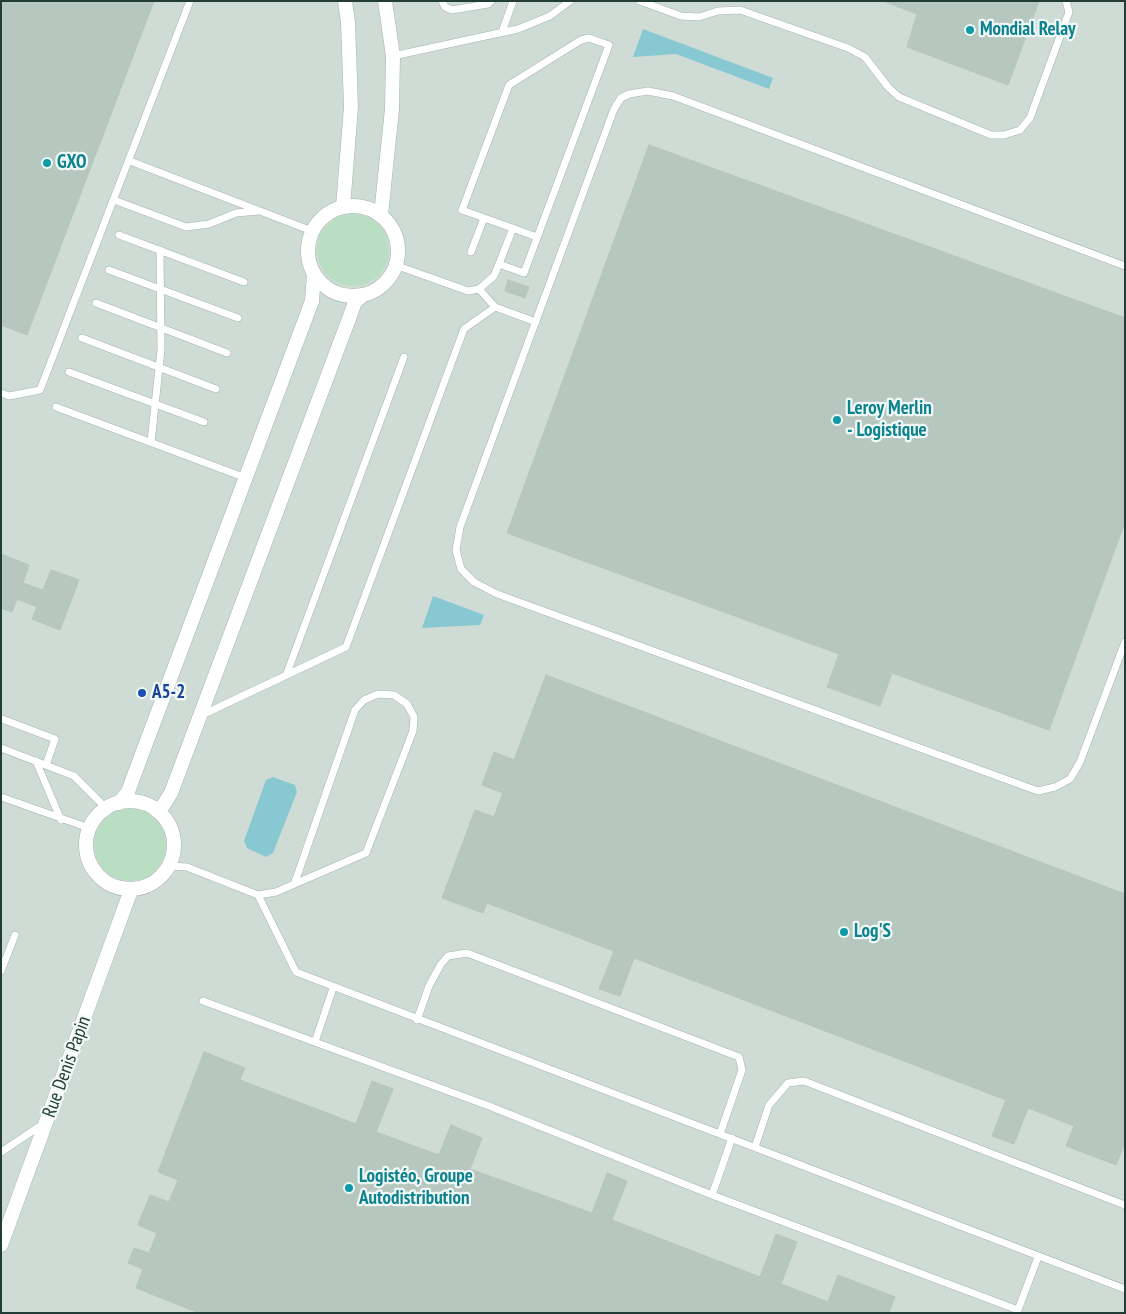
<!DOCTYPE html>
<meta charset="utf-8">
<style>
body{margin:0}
#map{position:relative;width:1126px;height:1314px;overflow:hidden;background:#e1ece7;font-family:"PT Sans Narrow",sans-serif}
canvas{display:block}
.frame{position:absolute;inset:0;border:2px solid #213d35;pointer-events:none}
</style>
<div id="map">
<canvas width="1126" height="1314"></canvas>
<div class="frame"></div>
</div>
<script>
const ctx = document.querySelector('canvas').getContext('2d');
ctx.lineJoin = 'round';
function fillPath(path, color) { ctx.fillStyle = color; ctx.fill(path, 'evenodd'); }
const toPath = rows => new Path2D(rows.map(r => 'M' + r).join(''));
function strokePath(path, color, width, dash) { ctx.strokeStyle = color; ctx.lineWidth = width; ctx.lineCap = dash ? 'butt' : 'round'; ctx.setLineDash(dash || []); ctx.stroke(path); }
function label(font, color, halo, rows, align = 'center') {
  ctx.font = font + ' "PT Sans Narrow",sans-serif'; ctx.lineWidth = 4.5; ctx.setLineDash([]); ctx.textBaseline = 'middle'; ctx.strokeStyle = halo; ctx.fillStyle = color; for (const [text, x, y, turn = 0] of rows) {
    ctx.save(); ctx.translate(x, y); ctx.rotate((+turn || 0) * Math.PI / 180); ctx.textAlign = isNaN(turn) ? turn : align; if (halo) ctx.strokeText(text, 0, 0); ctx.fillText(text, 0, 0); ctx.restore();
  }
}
fillPath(toPath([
 [1,1,1125,1,1125,1313,1,1313]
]), '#cfdcd6');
fillPath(toPath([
 '317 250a36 36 0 1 1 72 0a36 36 0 1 1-72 0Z',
 '94 845a36 36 0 1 1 72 0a36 36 0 1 1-72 0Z'
]), '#badec3');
fillPath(toPath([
 [643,29,773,78,769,89,676,54,633,57],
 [433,596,484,615,480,625,422,628],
 [273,777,295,785,297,792,273,853,266,857,247,848,244,841,266,780]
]), '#88c8d2');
const building = toPath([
 [1,1,154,1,27,335,1,325,1,1],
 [883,1,1039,1,1008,85,907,47,917,14,883,1],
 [649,145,1125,318,1125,522,1049,730,892,673,880,706,827,687,839,654,507,533,649,145],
 [508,280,529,287,525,298,505,291,508,280],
 [1,554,29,565,23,583,43,590,51,570,79,580,60,630,32,619,37,607,17,599,12,612,1,608,1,554],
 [546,675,1125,894,1125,1143,1116,1165,1066,1146,1074,1126,1028,1108,1014,1144,992,1136,1006,1100,634,958,620,996,599,989,614,951,487,903,483,913,442,898,475,810,494,817,503,793,482,785,494,752,514,760,546,675],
 [204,1052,245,1068,240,1080,356,1124,372,1081,393,1089,376,1132,439,1155,451,1125,482,1138,470,1169,592,1213,607,1173,627,1181,612,1220,760,1277,776,1234,797,1242,781,1284,828,1302,838,1275,895,1297,889,1313,199,1313,136,1288,143,1269,128,1263,134,1248,149,1253,157,1233,138,1225,150,1195,169,1202,178,1180,158,1172,204,1052]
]);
fillPath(building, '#b6c7c0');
strokePath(building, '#b3c6be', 1);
const lane = toPath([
 [442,1,445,7,452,10,488,4,491,1],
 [640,1,681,16,699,17,718,11,740,10,848,48,865,57,888,87,899,97,991,135,1004,135,1020,130,1030,118,1069,12,1066,1],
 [502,32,513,1],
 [393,56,518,29,550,16,570,1],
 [130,161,312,231],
 [114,200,186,227,209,224,236,213,258,211],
 [119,235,244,282],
 [471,252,484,218],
 [499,264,513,228],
 [395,265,468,291,479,289,495,307,536,322],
 [1125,266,673,96,648,91,629,94,621,98,614,109,460,527,456,550,461,569,474,582,497,594,1038,791,1055,787,1070,779,1080,762,1125,642],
 [109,270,238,318],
 [479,289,494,276,499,264,524,273,609,45,589,38,581,40,509,85,462,210,537,237],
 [96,303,227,353],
 [82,338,216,389],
 [69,372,204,422],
 [1,393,9,396,40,390,190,1],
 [56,407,246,478],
 [151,442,161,350,160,250],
 [287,673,404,357],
 [202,715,346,647,464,329,495,307],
 [2,719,55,739,46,765],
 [1,748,74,776,106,808],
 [36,761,61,820],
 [1,797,89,828],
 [169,866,187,867,258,895,296,972,1125,1289],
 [258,895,276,892,366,853,413,731,414,717,407,704,394,695,378,694,364,700,355,710,295,882],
 [1,971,15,935],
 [203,1001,489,1106,712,1195,1018,1310,1038,1257],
 [417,1020,429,986,441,964,448,956,467,953,739,1057,742,1070,720,1134],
 [315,1042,333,988],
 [755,1147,769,1105,788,1083,804,1081,1125,1205],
 [1,1152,43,1124],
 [712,1195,732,1138]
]);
const street = toPath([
 '308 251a45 45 0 1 1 90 0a45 45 0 1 1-90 0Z',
 [343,207,351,107,348,22,345,1],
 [381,215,392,109,393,56,385,1],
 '86 845a44 44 0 1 1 88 0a44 44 0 1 1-88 0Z',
 [119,803,128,792,133,778,312,301,314,274],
 [159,812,171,793,350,316,355,302,363,295],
 [1,1245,131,890]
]);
strokePath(lane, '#a4b4ae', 8);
strokePath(street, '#a4b4ae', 15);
strokePath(lane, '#fff', 7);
strokePath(street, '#fff', 14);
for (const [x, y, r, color] of [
 [970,30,5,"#0f9aa8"],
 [47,163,5,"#0f9aa8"],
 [837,420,5,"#0f9aa8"],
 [142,693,5,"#1a4fb4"],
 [844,932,5,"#0f9aa8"],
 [349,1188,5,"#0f9aa8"]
]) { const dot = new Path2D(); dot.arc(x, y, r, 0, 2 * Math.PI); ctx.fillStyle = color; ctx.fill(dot); strokePath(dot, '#f2f8f5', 2); }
label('bold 19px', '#0d838f', '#f2f8f5', [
 ["Mondial Relay",980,30],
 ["GXO",57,163],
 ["Leroy Merlin",847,409],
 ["- Logistique",847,431],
 ["Log'S",854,932],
 ["Logistéo, Groupe",359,1177],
 ["Autodistribution",359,1199]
], 'left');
label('bold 19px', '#164399', '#f2f8f5', [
 ["A5-2",152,693]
], 'left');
label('19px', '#213d35', '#f2f8f5', [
 ["Rue Denis Papin",67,1067,-70]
]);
</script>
